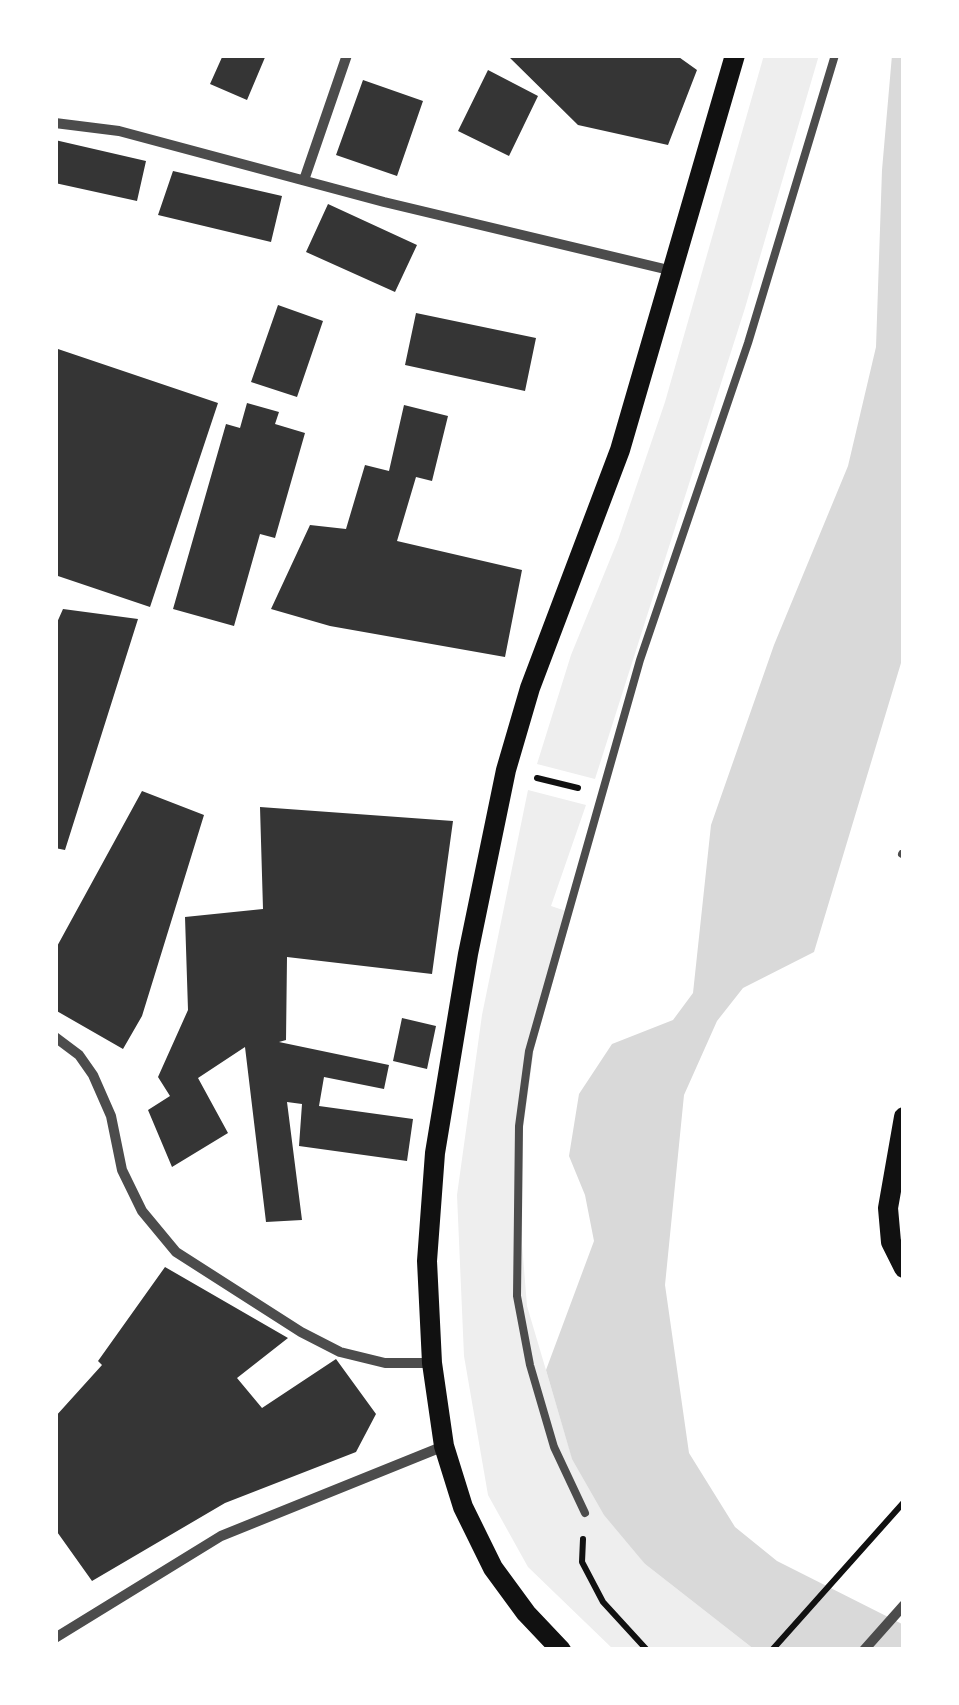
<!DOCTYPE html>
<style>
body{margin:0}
#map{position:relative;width:959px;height:1705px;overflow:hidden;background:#fff;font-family:"DM Sans",sans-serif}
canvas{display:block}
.frame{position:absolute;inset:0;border:58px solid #fff;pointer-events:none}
</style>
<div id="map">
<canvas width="959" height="1705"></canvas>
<div class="frame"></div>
</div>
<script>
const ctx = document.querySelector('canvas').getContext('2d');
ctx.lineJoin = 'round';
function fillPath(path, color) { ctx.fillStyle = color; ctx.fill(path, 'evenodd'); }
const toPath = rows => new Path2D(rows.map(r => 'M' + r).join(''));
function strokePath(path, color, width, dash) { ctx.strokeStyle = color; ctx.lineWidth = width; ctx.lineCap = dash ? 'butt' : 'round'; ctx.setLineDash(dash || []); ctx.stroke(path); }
fillPath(toPath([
 [764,55,819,55,745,308,595,779,537,764,571,655,618,540,665,402],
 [528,790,586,805,551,906,572,913,534,1049,523,1129,522,1244,527,1306,572,1458,645,1564,755,1650,614,1650,528,1567,488,1495,464,1356,457,1195,482,1015]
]), '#eee');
fillPath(toPath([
 [892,55,904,55,904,653,814,952,743,988,717,1021,684,1095,665,1285,689,1453,735,1527,777,1561,904,1625,904,1650,755,1650,645,1564,604,1515,572,1459,546,1370,594,1241,585,1195,569,1156,579,1094,612,1044,673,1020,693,993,711,825,774,645,848,466,876,347,882,170]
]), '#d9d9d9');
fillPath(toPath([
 [223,55,266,55,247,100,210,84],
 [507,55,676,55,697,70,668,145,578,125],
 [488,70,538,96,509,156,458,131],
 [363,80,423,101,397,176,336,155],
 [55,140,146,161,137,201,55,183],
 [173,171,282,196,271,242,158,215],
 [328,204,417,245,395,292,306,252],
 [278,305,323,321,297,397,251,382],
 [416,313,536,338,525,391,405,365],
 [55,348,218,403,150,607,55,575],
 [247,403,279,412,275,424,305,433,275,538,260,534,234,626,173,609,226,424,240,428],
 [404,405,448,416,432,481,416,477,397,541,522,570,505,657,330,626,271,609,310,525,346,529,365,465,389,471],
 [63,609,138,619,65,850,55,848,55,627],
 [142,791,204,815,142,1016,123,1049,55,1010,55,950],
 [260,807,453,821,432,974,287,957,286,1040,279,1042,389,1065,384,1089,324,1077,319,1106,413,1119,407,1161,299,1146,302,1104,287,1102,302,1220,266,1222,245,1047,198,1078,228,1133,172,1167,148,1110,170,1096,158,1077,188,1010,185,917,263,909],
 [402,1018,436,1026,427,1069,393,1061],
 [165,1267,288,1338,237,1378,262,1408,336,1359,376,1414,356,1452,225,1503,92,1581,55,1529,55,1417,102,1365,98,1361]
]), '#353535');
strokePath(toPath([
 [537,778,578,788],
 [583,1539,582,1562,603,1602,647,1650],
 [772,1650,904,1502]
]), '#111', 6);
strokePath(toPath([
 [902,854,904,855],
 [585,1513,554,1447,530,1365,517,1296,519,1126,529,1051,640,660,748,343,835,55]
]), '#4c4c4c', 8);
strokePath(toPath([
 [55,123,119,131,384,202,673,271],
 [304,180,347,55],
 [55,1037,79,1055,93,1075,111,1116,122,1170,142,1211,176,1252,301,1332,340,1352,385,1363,432,1363],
 [55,1638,221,1536,444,1446],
 [864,1650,904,1605]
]), '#4c4c4c', 10);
strokePath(toPath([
 [904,1117,888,1208,891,1242,904,1268],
 [561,1650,526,1613,493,1568,463,1507,444,1446,432,1363,427,1261,435,1153,468,954,506,770,530,688,620,450,735,55]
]), '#111', 20);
</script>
